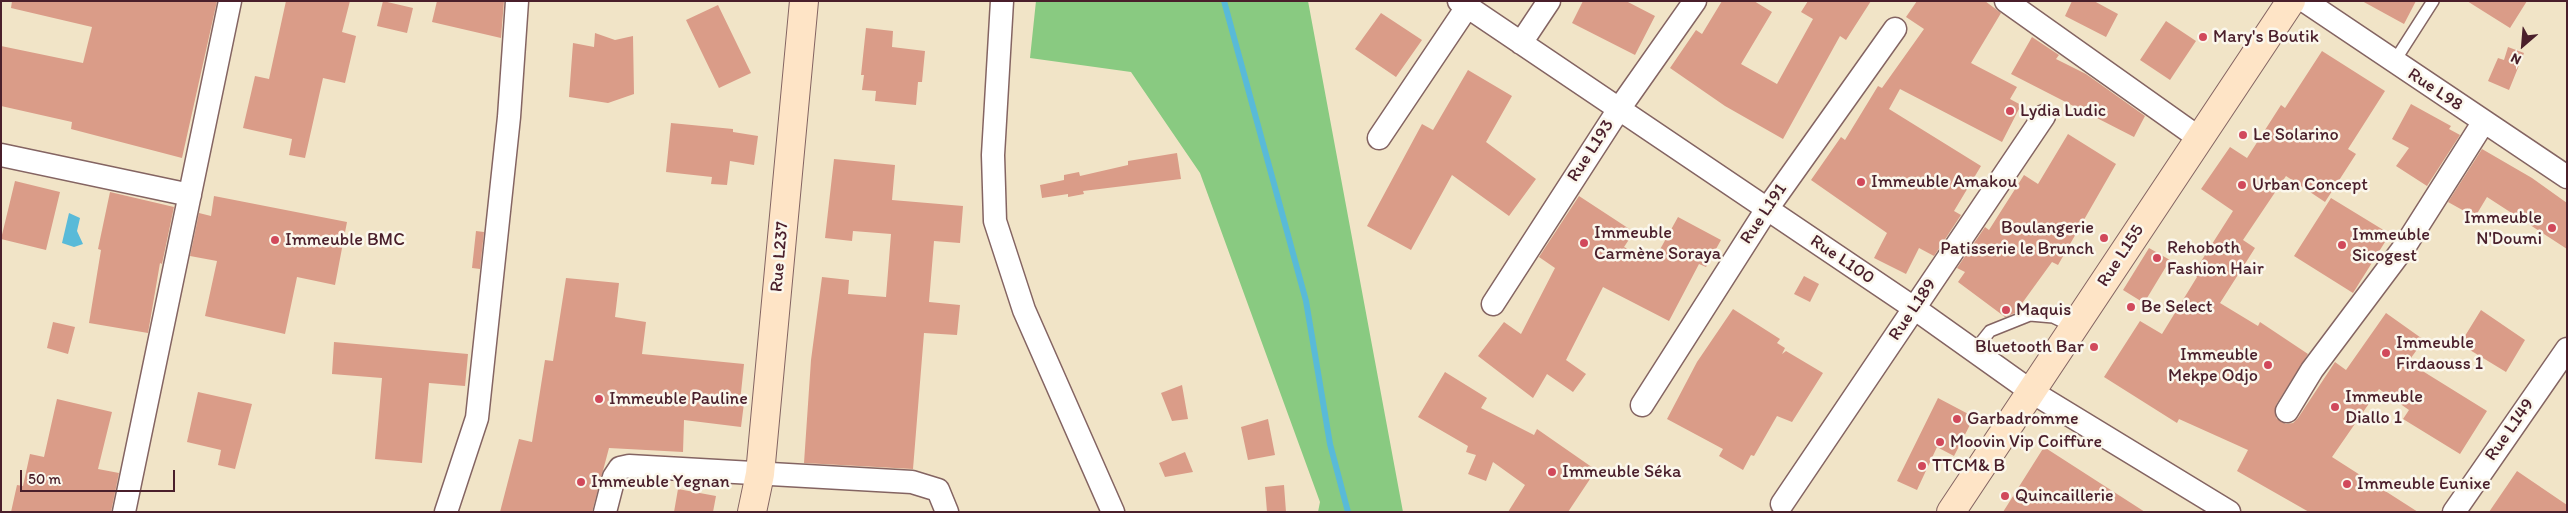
<!DOCTYPE html>
<meta charset="utf-8">
<style>
body{margin:0}
#map{position:relative;width:2568px;height:513px;overflow:hidden;background:#f1e4c7;font-family:Itim,sans-serif}
canvas{display:block}
.frame{position:absolute;inset:0;border:2px solid #4a1f2b;pointer-events:none}
.north{position:absolute;left:2498px;top:20px;width:50px;height:50px;-webkit-text-stroke:4px #fbf7ec;paint-order:stroke;rotate:207deg;font-size:14px;font-weight:700;line-height:20px;text-align:center;color:#4a1f2b}
.north::after{content:'';display:block;margin:auto;width:18px;height:22px;background:#4a1f2b;clip-path:polygon(50% 0,100% 100%,50% 72%,0 100%)}
.scale{position:absolute;left:20px;top:470px;width:155px;height:22px;box-sizing:border-box;border:2px solid #4a1f2b;border-top:0;padding-left:6px;font-size:15px;line-height:18px;white-space:nowrap;color:#4a1f2b;-webkit-text-stroke:4px #fbf7ec;paint-order:stroke}
</style>
<div id="map">
<canvas width="2568" height="513"></canvas>
<div class="frame"></div>
<div class="north">N</div>
<div class="scale">50 m</div>
</div>
<script>
const ctx = document.querySelector('canvas').getContext('2d');
ctx.lineJoin = 'round';
function fillPath(path, color) { ctx.fillStyle = color; ctx.fill(path, 'evenodd'); }
const toPath = rows => new Path2D(rows.map(r => 'M' + r).join(''));
function strokePath(path, color, width, dash) { ctx.strokeStyle = color; ctx.lineWidth = width; ctx.lineCap = dash ? 'butt' : 'round'; ctx.setLineDash(dash || []); ctx.stroke(path); }
function label(font, color, halo, rows, align = 'center') {
  ctx.font = font + ' Itim,sans-serif'; ctx.lineWidth = 5; ctx.setLineDash([]); ctx.textBaseline = 'middle'; ctx.strokeStyle = halo; ctx.fillStyle = color; for (const [text, x, y, turn = 0] of rows) {
    ctx.save(); ctx.translate(x, y); ctx.rotate((+turn || 0) * Math.PI / 180); ctx.textAlign = isNaN(turn) ? turn : align; if (halo) ctx.strokeText(text, 0, 0); ctx.fillText(text, 0, 0); ctx.restore();
  }
}
fillPath(toPath([
 [1036,1,1308,1,1403,512,1318,512,1320,502,1200,173,1131,72,1030,58]
]), '#89ca81');
fillPath(toPath([
 [69,213,80,218,77,231,83,244,74,247,62,243]
]), '#59bad8');
strokePath(toPath([
 [1224,1,1306,301,1330,444,1348,512]
]), '#59bad8', 6);
fillPath(toPath([
 [12,1,217,1,182,158,71,129,72,122,1,106,1,46,83,63,92,27,11,8],
 [286,1,350,1,342,32,356,36,345,83,323,78,305,158,289,155,292,139,243,128,255,76,269,79],
 [383,1,413,8,407,33,377,26],
 [437,1,504,1,501,38,432,22],
 [1583,1,1626,1,1655,16,1635,55,1572,23],
 [1722,1,1754,1,1772,12,1741,64,1777,84,1813,19,1801,12,1808,1,1871,1,1846,40,1840,36,1783,139,1725,106,1670,68,1696,30,1702,34],
 [1917,1,1985,1,2001,13,1971,63,2017,87,2010,99,2021,105,2002,142,1900,89,1889,109,1981,166,1954,211,1961,215,1934,256,1919,248,1906,274,1874,258,1887,233,1811,180,1841,137,1845,140,1878,86,1882,88,1924,29,1906,17],
 [2072,1,2094,1,2118,14,2106,37,2065,16],
 [2362,1,2416,1,2404,24],
 [2467,1,2527,1,2510,28],
 [718,5,751,73,719,88,686,20],
 [1381,13,1422,40,1396,77,1355,49],
 [2166,21,2196,41,2170,80,2140,60],
 [866,28,893,31,892,47,925,51,922,82,918,82,916,105,875,101,876,91,862,90,864,75,861,75],
 [595,33,615,40,633,36,634,94,608,103,569,97,573,43,594,47],
 [2032,37,2059,55,2056,59,2086,74,2145,116,2134,137,2011,74],
 [2508,47,2524,53,2509,90,2488,81,2498,58,2504,60],
 [2322,51,2385,91,2348,149,2356,154,2325,202,2286,176,2243,240,2255,248,2220,303,2258,326,2260,322,2308,354,2276,405,2276,418,2286,424,2293,423,2298,418,2335,362,2346,370,2386,313,2424,340,2408,362,2487,411,2460,454,2403,419,2409,410,2379,389,2332,457,2418,512,2309,512,2237,471,2248,450,2179,419,2177,423,2104,377,2140,321,2162,334,2197,277,2193,274,2233,211,2201,189,2230,147,2247,158,2281,105,2285,108],
 [1468,70,1512,96,1486,142,1536,179,1509,216,1452,175,1411,250,1367,226,1422,124,1433,130],
 [2411,104,2451,126,2449,129,2460,135,2427,186,2396,166,2409,148,2392,139],
 [671,123,733,129,733,132,758,136,754,165,730,161,727,185,711,184,712,177,666,172],
 [2068,134,2116,164,2058,265,2052,262,2015,313,2005,317,1958,282,1965,272,1957,268,1985,227,1989,230,2024,175,2038,184],
 [2482,149,2532,178,2567,203,2567,249,2487,197,2475,217,2448,202],
 [1177,153,1181,179,1083,191,1084,194,1068,197,1068,194,1042,198,1040,185,1064,180,1064,175,1079,172,1080,176,1128,165,1128,161],
 [834,159,895,165,892,200,963,206,960,243,934,241,929,302,960,305,957,335,924,333,913,469,804,463,811,360,822,277,849,280,848,294,886,297,891,234,853,231,852,241,825,238],
 [15,181,60,192,46,250,1,239],
 [110,192,174,207,162,264,160,263,148,333,89,323,101,250,98,249],
 [214,196,347,222,335,285,297,277,285,334,205,316,217,261,190,256,199,213,211,216],
 [1579,196,1634,232,1624,247,1653,262,1678,217,1721,240,1706,267,1699,264,1669,321,1603,287,1566,360,1586,374,1573,392,1547,374,1533,398,1478,356,1504,322,1521,334,1555,268,1539,257],
 [2331,198,2390,234,2353,293,2294,256],
 [476,231,484,232,480,269,472,268],
 [2149,248,2170,260,2144,303,2123,290],
 [1804,276,1819,284,1810,302,1794,294],
 [566,278,619,283,615,317,646,322,642,354,744,364,740,402,744,403,741,427,684,420,683,452,609,448,592,512,500,512,519,439,532,442,545,360,553,361],
 [1733,309,1780,339,1777,343,1785,348,1782,354,1786,351,1823,373,1792,422,1777,416,1754,456,1751,455,1743,470,1719,456,1723,449,1667,419,1697,362],
 [2481,310,2525,340,2506,372,2460,344],
 [53,322,75,327,68,354,47,348],
 [334,342,468,354,465,386,429,383,422,463,375,459,382,378,332,374],
 [1445,372,1487,398,1481,408,1534,435,1537,429,1596,470,1568,512,1508,512,1525,485,1493,462,1486,481,1468,474,1476,455,1466,452,1468,446,1418,417],
 [1182,385,1188,419,1172,421,1161,393],
 [198,392,252,404,235,469,218,465,221,450,187,442],
 [1938,398,1974,417,1954,456,1937,447,1917,490,1897,481],
 [57,399,112,412,98,469,119,473,111,512,11,512,17,485,23,486,30,454,44,457],
 [1268,419,1275,455,1248,460,1241,427],
 [2044,447,2145,512,2003,512],
 [1185,452,1193,472,1165,477,1159,463],
 [2517,471,2567,505,2567,512,2489,512],
 [1284,485,1286,512,1267,512,1265,487],
 [678,489,716,496,713,512,674,512]
]), '#da9c88');
const lane = toPath([
 [2394,62,2433,1],
 [1974,351,1990,331,2030,315,2053,317,2074,327]
]);
const street = toPath([
 [1002,1,993,155,995,221,1024,310,1113,512],
 [1459,1,1914,308,2032,392,2229,512],
 [2006,1,2199,138],
 [2305,1,2567,177],
 [1521,43,1549,1],
 [1379,138,1467,7],
 [1,155,190,195],
 [1493,304,1619,109,1695,1],
 [1642,405,1767,209,1895,29],
 [2287,411,2312,370,2405,246,2483,123],
 [1782,504,2044,116],
 [124,512,230,1],
 [446,512,477,418,509,117,517,1],
 [605,512,614,477,620,468,629,466,912,482,938,490,947,512],
 [2454,512,2567,349]
]);
const secondary = toPath([
 [752,512,760,474,804,1],
 [1951,512,2291,1]
]);
strokePath(lane, '#846462', 14);
strokePath(street, '#846462', 25);
strokePath(secondary, '#846462', 30);
strokePath(lane, '#fff', 11);
strokePath(street, '#fff', 22);
strokePath(secondary, '#fee4c6', 28);
for (const [x, y, r, color] of [
 [2203,37,5,"#d1495b"],
 [2010,111,5,"#d1495b"],
 [2243,135,5,"#d1495b"],
 [1861,182,5,"#d1495b"],
 [2242,185,5,"#d1495b"],
 [2552,228,5,"#d1495b"],
 [2104,238,5,"#d1495b"],
 [275,240,5,"#d1495b"],
 [1584,243,5,"#d1495b"],
 [2342,245,5,"#d1495b"],
 [2157,258,5,"#d1495b"],
 [2131,307,5,"#d1495b"],
 [2006,310,5,"#d1495b"],
 [2094,347,5,"#d1495b"],
 [2386,353,5,"#d1495b"],
 [2268,365,5,"#d1495b"],
 [599,399,5,"#d1495b"],
 [2335,407,5,"#d1495b"],
 [1957,419,5,"#d1495b"],
 [1940,442,5,"#d1495b"],
 [1922,466,5,"#d1495b"],
 [1552,472,5,"#d1495b"],
 [581,482,5,"#d1495b"],
 [2347,484,5,"#d1495b"],
 [2005,496,5,"#d1495b"]
]) { const dot = new Path2D(); dot.arc(x, y, r, 0, 2 * Math.PI); ctx.fillStyle = color; ctx.fill(dot); strokePath(dot, '#fbf7ec', 2); }
label('18px', '#4a1f2b', '#fbf7ec', [
 ["Mary's Boutik",2213,37],
 ["Lydia Ludic",2020,111],
 ["Le Solarino",2253,135],
 ["Immeuble Amakou",1871,182],
 ["Urban Concept",2252,185],
 ["Immeuble",2542,218,"right"],
 ["N'Doumi",2542,239,"right"],
 ["Boulangerie",2094,228,"right"],
 ["Patisserie le Brunch",2094,249,"right"],
 ["Immeuble",1594,233],
 ["Carmène Soraya",1594,254],
 ["Immeuble",2352,235],
 ["Sicogest",2352,256],
 ["Immeuble BMC",285,240],
 ["Rehoboth",2167,248],
 ["Fashion Hair",2167,269],
 ["Be Select",2141,307],
 ["Maquis",2016,310],
 ["Immeuble",2396,343],
 ["Firdaouss 1",2396,364],
 ["Bluetooth Bar",2084,347,"right"],
 ["Immeuble",2258,355,"right"],
 ["Mekpe Odjo",2258,376,"right"],
 ["Immeuble",2345,397],
 ["Diallo 1",2345,418],
 ["Immeuble Pauline",609,399],
 ["Garbadromme",1967,419],
 ["Moovin Vip Coiffure",1950,442],
 ["TTCM& B",1932,466],
 ["Immeuble Séka",1562,472],
 ["Immeuble Yegnan",591,482],
 ["Immeuble Eunixe",2357,484],
 ["Quincaillerie",2015,496]
], 'left');
label('18px', '#4a1f2b', '#fbf7ec', [
 ["Rue L98",2435,90,34],
 ["Rue L193",1591,151,-57],
 ["Rue L191",1764,214,-56],
 ["Rue L155",2121,256,-57],
 ["Rue L237",780,257,-85],
 ["Rue L100",1842,260,34],
 ["Rue L189",1913,310,-56],
 ["Rue L149",2510,430,-55]
]);
</script>
